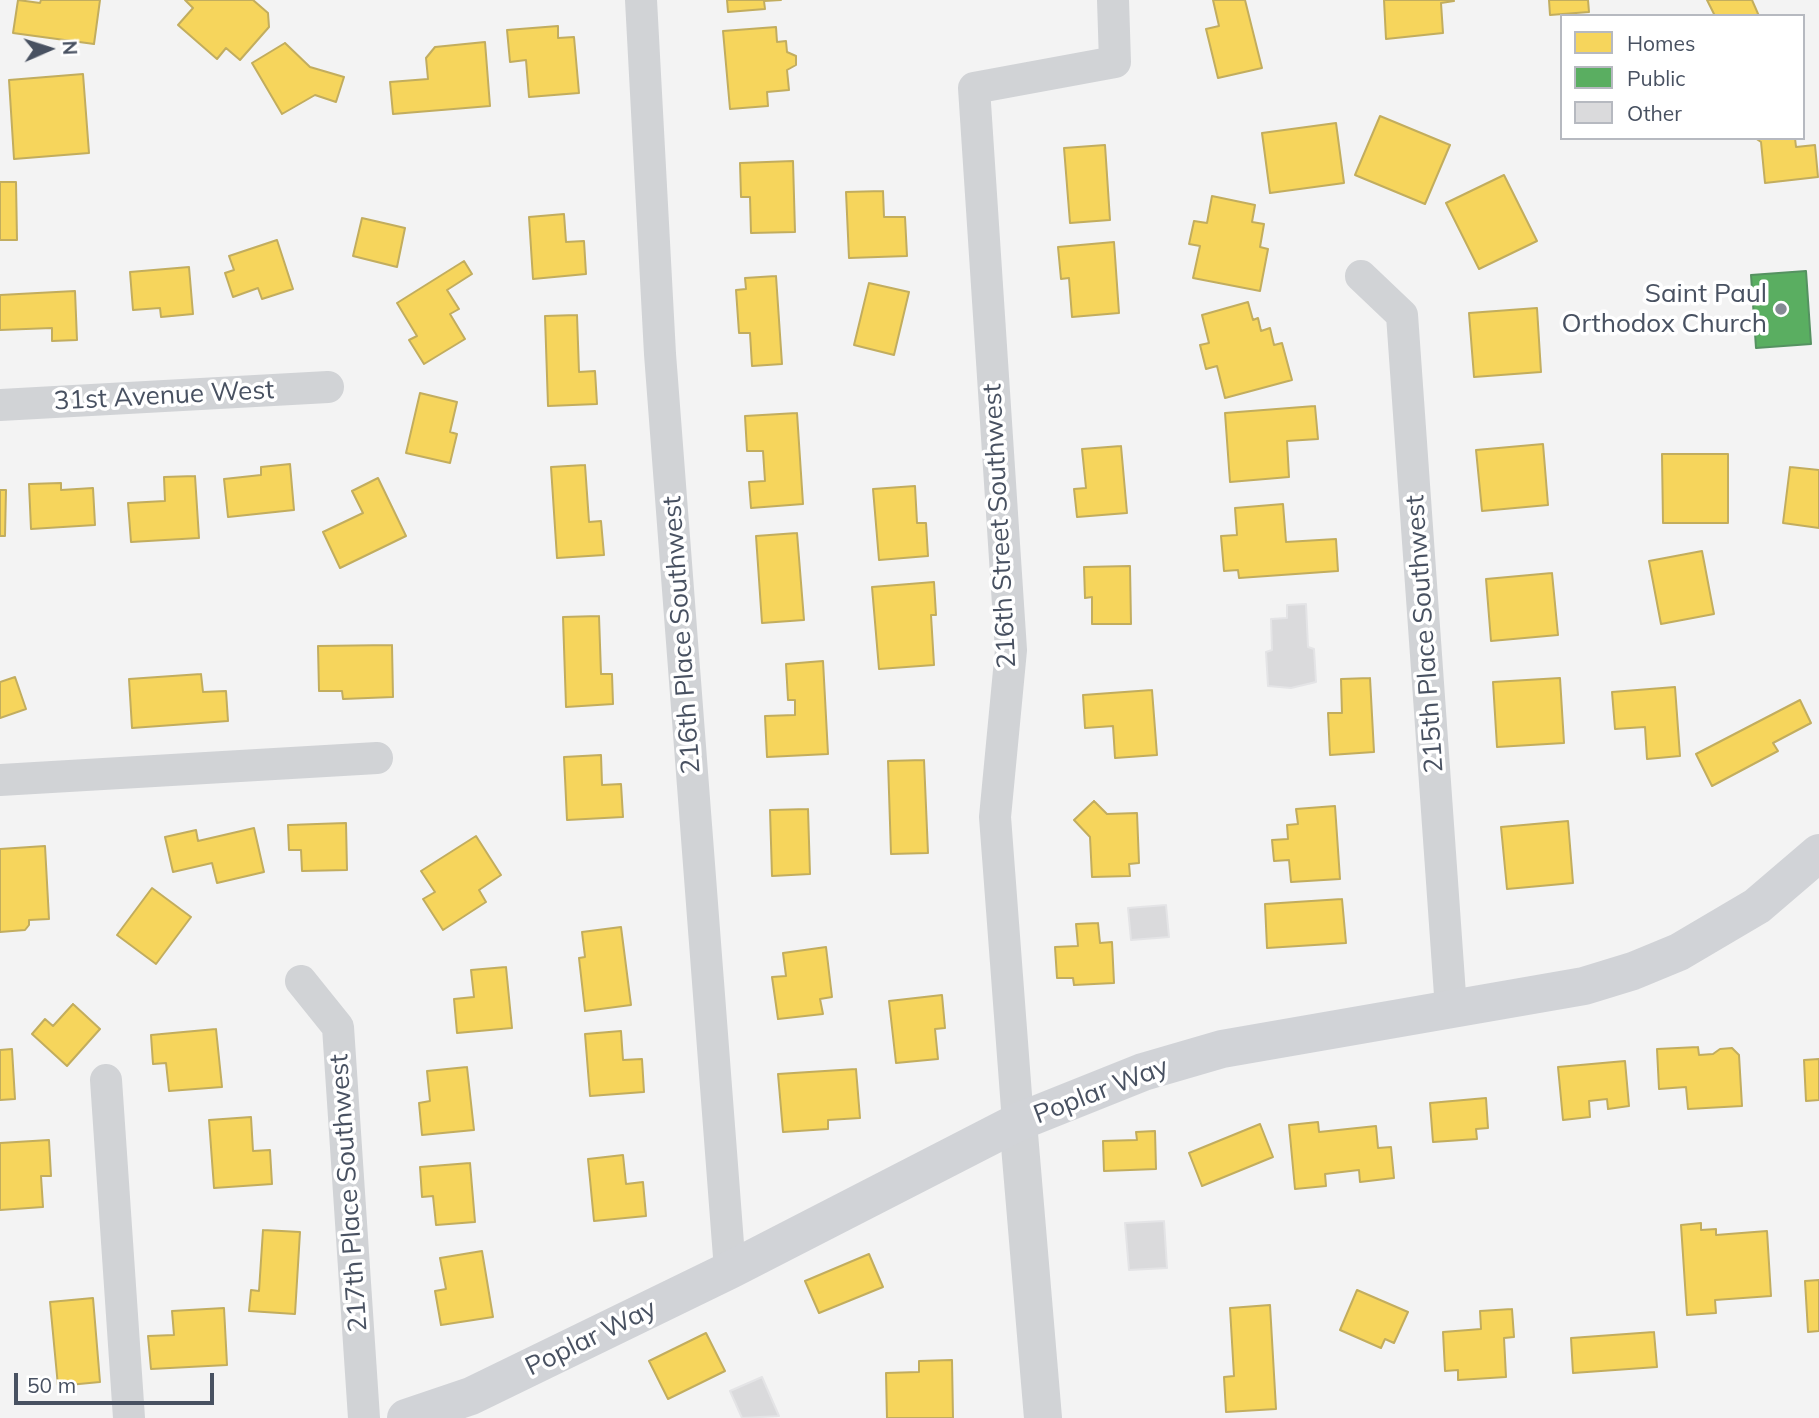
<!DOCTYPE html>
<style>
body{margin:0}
#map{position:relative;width:1819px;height:1418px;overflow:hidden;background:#f3f3f3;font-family:Mulish,sans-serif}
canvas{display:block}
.legend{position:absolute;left:1560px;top:14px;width:245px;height:126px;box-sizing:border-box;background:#fff;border:2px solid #b6b9c0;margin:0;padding:9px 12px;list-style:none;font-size:21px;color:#485161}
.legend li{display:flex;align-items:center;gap:14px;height:35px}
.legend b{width:35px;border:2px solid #b6b9c0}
.north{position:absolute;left:14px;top:14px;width:70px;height:70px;-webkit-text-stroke:5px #fff;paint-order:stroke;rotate:87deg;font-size:19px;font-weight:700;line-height:28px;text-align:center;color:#485161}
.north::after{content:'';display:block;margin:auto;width:24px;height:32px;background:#485161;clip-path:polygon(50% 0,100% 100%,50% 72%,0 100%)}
.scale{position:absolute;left:14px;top:1373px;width:200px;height:32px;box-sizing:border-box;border:4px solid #485161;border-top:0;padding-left:9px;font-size:21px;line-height:24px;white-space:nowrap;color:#485161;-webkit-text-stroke:5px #fff;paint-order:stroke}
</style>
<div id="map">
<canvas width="1819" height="1418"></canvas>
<ul class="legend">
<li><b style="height:19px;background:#f6d55c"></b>Homes</li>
<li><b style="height:19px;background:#5aae61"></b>Public</li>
<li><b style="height:19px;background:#dadadc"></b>Other</li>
</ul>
<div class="north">N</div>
<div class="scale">50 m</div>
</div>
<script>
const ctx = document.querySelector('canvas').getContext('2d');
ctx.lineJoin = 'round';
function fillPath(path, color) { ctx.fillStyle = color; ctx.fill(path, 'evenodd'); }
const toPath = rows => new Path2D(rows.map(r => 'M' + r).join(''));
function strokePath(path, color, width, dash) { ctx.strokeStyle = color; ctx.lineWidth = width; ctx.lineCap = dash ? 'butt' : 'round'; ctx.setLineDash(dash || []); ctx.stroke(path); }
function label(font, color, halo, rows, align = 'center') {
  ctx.font = font + ' Mulish,sans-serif'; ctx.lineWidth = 7; ctx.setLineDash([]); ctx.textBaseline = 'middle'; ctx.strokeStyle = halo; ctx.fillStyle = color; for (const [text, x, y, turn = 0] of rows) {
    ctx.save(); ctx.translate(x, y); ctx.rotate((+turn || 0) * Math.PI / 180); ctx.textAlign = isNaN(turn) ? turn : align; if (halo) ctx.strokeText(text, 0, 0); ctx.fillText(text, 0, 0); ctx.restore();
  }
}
const homes = toPath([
 [18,0,40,3,41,0,100,0,94,44,13,33,18,0],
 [253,0,268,13,269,27,240,60,226,48,217,59,178,25,193,8,185,0,253,0],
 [727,0,781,0,764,1,765,9,728,12,727,0],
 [1213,0,1245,0,1262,68,1218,78,1206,29,1219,26,1213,0],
 [1384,0,1453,0,1454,1,1441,3,1443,33,1386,39,1384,0],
 [1549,0,1588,0,1589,12,1550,15,1549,0],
 [1707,0,1752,0,1759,16,1715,16,1707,0],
 [558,26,558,38,574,37,579,93,529,97,526,60,510,62,507,30,558,26],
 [776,27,777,42,786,41,787,52,796,56,796,65,787,70,789,90,767,92,768,106,730,109,723,31,776,27],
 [485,42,490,106,393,114,390,82,428,79,426,58,435,47,485,42],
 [285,43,310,67,344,77,336,102,315,95,282,114,252,63,285,43],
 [83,74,89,153,14,159,9,80,83,74],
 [1380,116,1450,145,1425,204,1355,175,1380,116],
 [1336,123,1344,183,1270,193,1262,133,1336,123],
 [1755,138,1795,138,1796,147,1815,145,1818,177,1765,183,1761,142,1755,138],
 [1105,145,1110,220,1070,223,1064,148,1105,145],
 [793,161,795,232,751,233,750,197,741,197,740,163,793,161],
 [1504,175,1537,241,1479,269,1446,203,1504,175],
 [0,182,16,182,17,240,0,240,0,182],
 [883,191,884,217,905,217,907,256,849,258,846,192,883,191],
 [1212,196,1255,205,1252,222,1264,224,1260,247,1268,249,1260,291,1193,278,1200,246,1189,244,1194,221,1207,223,1212,196],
 [564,214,566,242,584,241,586,274,533,279,529,217,564,214],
 [362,218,405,228,397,267,353,256,362,218],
 [277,240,293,289,262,299,258,288,233,297,225,273,234,270,229,256,277,240],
 [1114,242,1119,313,1072,317,1069,278,1061,279,1058,247,1114,242],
 [464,261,472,274,447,290,459,309,450,314,465,339,424,364,409,340,417,336,397,303,464,261],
 [189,267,193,314,161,317,160,308,133,310,130,272,189,267],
 [776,276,782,364,752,366,750,333,739,333,736,290,746,289,745,278,776,276],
 [869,283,909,292,894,355,854,345,869,283],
 [75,291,77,340,52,341,52,328,0,330,0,295,75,291],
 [1248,302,1253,320,1258,318,1261,331,1270,328,1274,345,1282,343,1292,380,1225,398,1217,366,1206,369,1200,345,1209,343,1202,315,1248,302],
 [1537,308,1541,372,1474,377,1469,313,1537,308],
 [577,315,579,372,595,371,597,404,548,406,545,316,577,315],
 [420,393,457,402,450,432,457,434,450,463,406,453,420,393],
 [1315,406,1318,439,1287,441,1289,477,1230,482,1225,413,1315,406],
 [797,413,803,504,751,508,749,482,765,481,763,451,747,451,745,416,797,413],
 [1543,444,1548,505,1482,511,1476,450,1543,444],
 [1121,446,1127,513,1077,517,1074,489,1086,488,1082,449,1121,446],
 [1662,454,1728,454,1728,523,1663,523,1662,454],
 [290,464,294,510,228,517,224,479,261,475,261,467,290,464],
 [585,465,589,522,601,521,604,555,557,558,551,467,585,465],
 [1790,467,1819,470,1819,528,1783,523,1790,467],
 [195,476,199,538,131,542,128,503,165,501,164,477,195,476],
 [378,478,406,536,340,568,323,532,363,513,352,491,378,478],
 [61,483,61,490,93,488,95,525,31,529,29,484,61,483],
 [915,486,917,523,926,523,928,556,879,560,873,489,915,486],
 [0,490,6,490,5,536,0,536,0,490],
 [1283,504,1286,542,1336,539,1338,571,1239,578,1238,570,1224,571,1221,536,1237,535,1235,508,1283,504],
 [797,533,804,620,762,623,756,536,797,533],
 [1702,551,1714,614,1661,624,1649,561,1702,551],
 [1130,566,1131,624,1092,624,1092,597,1085,598,1084,567,1130,566],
 [1552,573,1558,635,1491,641,1486,579,1552,573],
 [934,582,936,615,931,615,934,665,879,669,872,587,934,582],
 [599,616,601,674,612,674,613,704,566,707,563,617,599,616],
 [392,645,393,697,343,699,342,691,319,691,318,646,392,645],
 [823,661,828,754,767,757,765,716,795,715,795,700,788,700,786,664,823,661],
 [201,674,203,692,226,691,228,721,132,728,129,679,201,674],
 [15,677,26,709,0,718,0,682,15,677],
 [1370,678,1374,752,1330,755,1328,713,1342,713,1341,679,1370,678],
 [1560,678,1564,743,1497,747,1493,682,1560,678],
 [1675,687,1680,756,1647,759,1645,727,1615,729,1612,692,1675,687],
 [1152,690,1157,755,1115,758,1113,726,1085,728,1083,695,1152,690],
 [1800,700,1811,723,1773,743,1778,751,1712,786,1696,754,1800,700],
 [601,755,602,785,621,784,623,817,567,820,564,757,601,755],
 [924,760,928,853,891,854,888,761,924,760],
 [1094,801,1107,814,1137,813,1139,863,1129,864,1130,876,1092,877,1090,837,1074,820,1094,801],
 [1335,806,1340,879,1291,882,1289,860,1274,861,1272,840,1288,839,1287,825,1298,824,1296,809,1335,806],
 [808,809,810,874,772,876,770,810,808,809],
 [1568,821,1573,883,1507,889,1501,827,1568,821],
 [346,823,347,870,302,871,301,850,289,850,288,825,346,823],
 [254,828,264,872,217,883,212,863,173,872,165,837,196,830,198,841,254,828],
 [476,836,501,875,479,890,486,902,443,930,423,899,435,892,421,871,476,836],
 [45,846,49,919,29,920,29,925,25,930,0,932,0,849,45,846],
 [152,888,191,917,156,964,117,935,152,888],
 [1342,899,1346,943,1267,948,1265,904,1342,899],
 [1098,923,1100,943,1112,942,1114,983,1074,985,1073,978,1057,978,1055,947,1078,946,1076,924,1098,923],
 [621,927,631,1005,585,1011,579,958,585,957,582,932,621,927],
 [826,947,832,997,820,999,823,1014,778,1019,772,977,786,976,783,953,826,947],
 [506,967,512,1028,457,1033,454,999,474,997,471,970,506,967],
 [942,995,945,1028,935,1029,938,1059,896,1063,889,1001,942,995],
 [73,1004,100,1029,67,1066,32,1034,45,1019,53,1026,73,1004],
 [216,1029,222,1087,169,1091,166,1063,153,1064,151,1035,216,1029],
 [621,1031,623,1060,642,1059,644,1092,590,1096,585,1034,621,1031],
 [1698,1047,1699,1055,1713,1054,1720,1049,1732,1048,1739,1055,1742,1106,1688,1109,1686,1087,1659,1089,1657,1049,1698,1047],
 [12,1049,15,1099,0,1100,0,1050,12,1049],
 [1819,1059,1819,1100,1806,1101,1804,1060,1819,1059],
 [1625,1061,1629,1106,1608,1109,1607,1099,1589,1101,1590,1117,1563,1120,1558,1067,1625,1061],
 [467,1067,474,1130,422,1135,419,1103,430,1101,427,1071,467,1067],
 [856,1069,860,1118,828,1120,828,1129,783,1132,778,1074,856,1069],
 [1486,1098,1488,1128,1476,1129,1477,1139,1433,1142,1430,1103,1486,1098],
 [251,1117,253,1151,270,1150,272,1184,214,1188,209,1120,251,1117],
 [1318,1122,1319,1132,1376,1126,1378,1148,1391,1147,1394,1178,1360,1182,1359,1170,1325,1174,1326,1186,1295,1189,1289,1125,1318,1122],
 [1260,1124,1273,1157,1202,1186,1189,1153,1260,1124],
 [1155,1131,1156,1169,1104,1171,1103,1141,1137,1140,1136,1132,1155,1131],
 [49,1140,51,1176,41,1176,43,1207,0,1210,0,1143,49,1140],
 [623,1155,626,1184,643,1182,646,1216,594,1221,588,1159,623,1155],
 [470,1163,475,1222,436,1225,433,1196,422,1197,420,1167,470,1163],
 [1701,1223,1701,1230,1716,1229,1716,1235,1767,1231,1771,1296,1715,1300,1716,1313,1687,1315,1681,1225,1701,1223],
 [263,1230,300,1232,295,1314,249,1311,251,1290,259,1291,263,1230],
 [482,1251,493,1317,441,1325,435,1291,446,1289,440,1258,482,1251],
 [869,1254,883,1287,819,1313,805,1281,869,1254],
 [1819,1280,1819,1331,1808,1332,1805,1281,1819,1280],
 [1357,1290,1408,1312,1394,1343,1385,1339,1381,1348,1340,1330,1357,1290],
 [93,1298,100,1382,58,1386,50,1302,93,1298],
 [1270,1305,1276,1409,1226,1412,1224,1377,1234,1376,1230,1308,1270,1305],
 [224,1308,227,1365,151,1369,148,1336,174,1335,172,1311,224,1308],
 [1512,1309,1514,1337,1504,1338,1506,1377,1458,1380,1458,1370,1445,1371,1443,1332,1481,1329,1480,1311,1512,1309],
 [1654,1332,1657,1367,1573,1373,1571,1338,1654,1332],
 [706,1333,725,1371,668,1399,649,1361,706,1333],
 [952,1360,953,1418,887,1418,886,1373,919,1372,919,1361,952,1360]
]);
fillPath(homes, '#f6d55c');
strokePath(homes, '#c2ad5e', 2);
const public = toPath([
 [1806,271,1811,344,1756,348,1751,275,1806,271]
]);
fillPath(public, '#5aae61');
strokePath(public, '#559261', 2);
const building = toPath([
 [1306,604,1308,647,1314,649,1316,682,1291,688,1268,686,1266,652,1272,650,1271,619,1287,618,1287,605,1306,604],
 [1166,905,1169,937,1131,940,1128,908,1166,905],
 [1164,1221,1167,1268,1129,1270,1125,1223,1164,1221],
 [762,1377,779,1416,742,1418,730,1391,762,1377]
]);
fillPath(building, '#dadadc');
strokePath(building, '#e4e4e6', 2);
strokePath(toPath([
 [641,0,660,354,730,1270],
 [1361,276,1402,315,1451,1009],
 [0,405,328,387],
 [0,780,377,758],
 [301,981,338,1027,364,1418],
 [106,1080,129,1418],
 [1018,1122,995,817,1011,650,974,88,1115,62,1113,0]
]), '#d1d3d6', 32);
strokePath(toPath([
 [1018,1122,1043,1418]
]), '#d1d3d6', 38);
strokePath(toPath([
 [406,1418,471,1396,730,1270,1018,1122,1143,1072,1222,1049,1584,986,1633,971,1679,952,1757,906,1819,853]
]), '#d1d3d7', 38);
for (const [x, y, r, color] of [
 [1781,309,7,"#848a94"]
]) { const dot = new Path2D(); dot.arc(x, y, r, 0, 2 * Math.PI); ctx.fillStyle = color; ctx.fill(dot); strokePath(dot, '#fff', 2.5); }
label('26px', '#485161', '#fff', [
 ["Saint Paul",1767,294],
 ["Orthodox Church",1767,324]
], 'right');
label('26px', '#485161', '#fff', [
 ["31st Avenue West",164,396,-3],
 ["216th Street Southwest",1000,526,-93],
 ["215th Place Southwest",1425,634,-94],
 ["216th Place Southwest",682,635,-94],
 ["Poplar Way",1101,1091,-21],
 ["217th Place Southwest",349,1193,-94],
 ["Poplar Way",591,1338,-26]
]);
</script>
